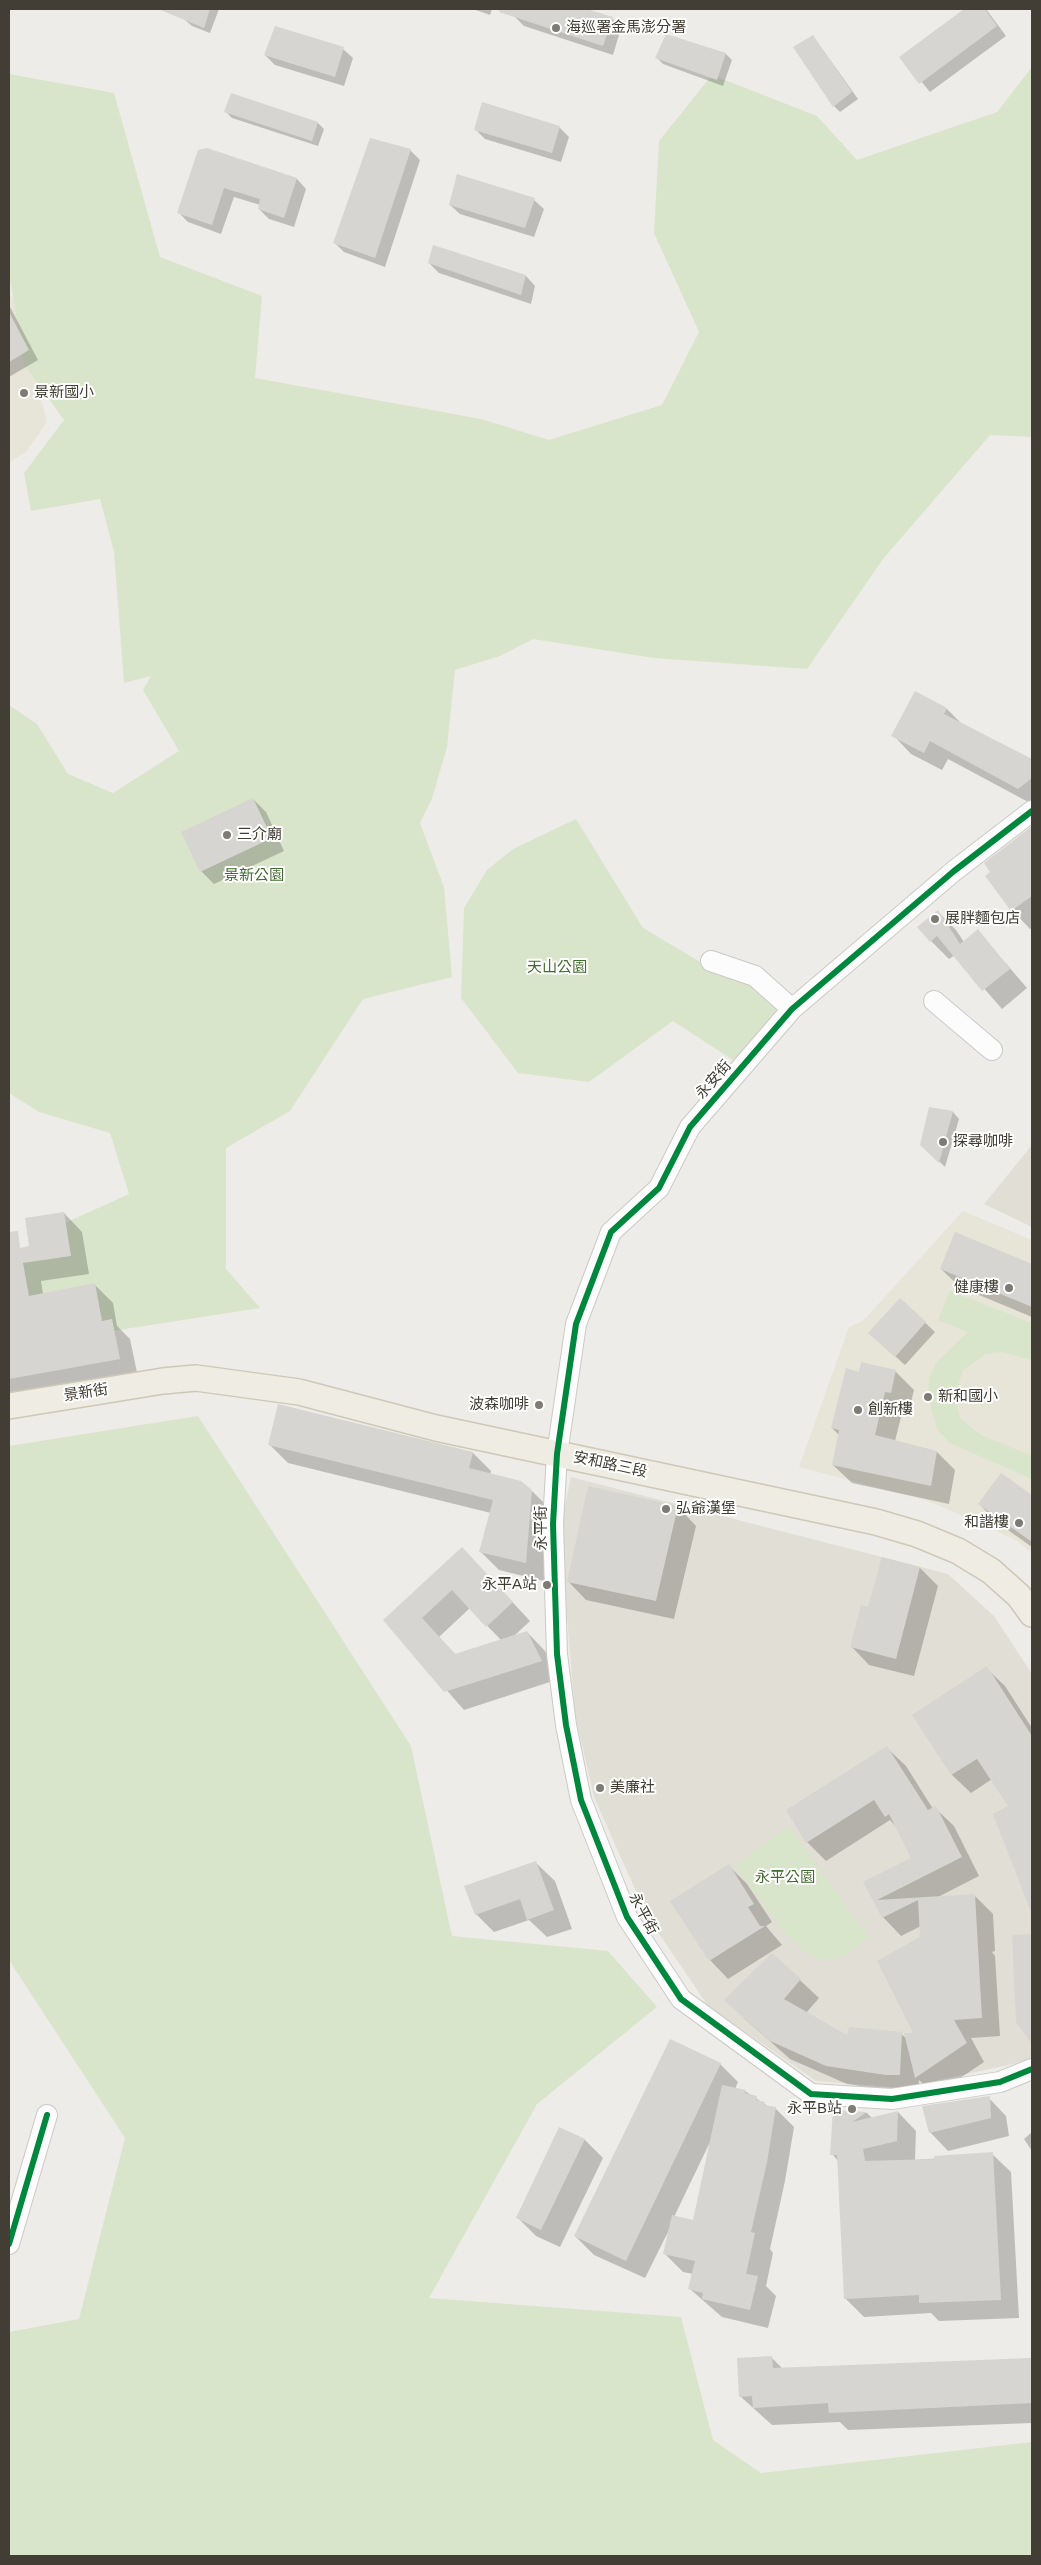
<!DOCTYPE html>
<meta charset="utf-8">
<style>
body{margin:0}
#map{position:relative;width:1041px;height:2565px;overflow:hidden;background:#edece8;font-family:Helvetica,sans-serif}
canvas{display:block}
.frame{position:absolute;inset:0;border:10px solid #423e35;pointer-events:none}
</style>
<div id="map">
<canvas width="1041" height="2565"></canvas>
<div class="frame"></div>
</div>
<script>
const ctx = document.querySelector('canvas').getContext('2d');
ctx.lineJoin = 'round';
function fillPath(path, color) { ctx.fillStyle = color; ctx.fill(path, 'evenodd'); }
const toPath = rows => new Path2D(rows.map(r => 'M' + r).join(''));
function strokePath(path, color, width, dash) { ctx.strokeStyle = color; ctx.lineWidth = width; ctx.lineCap = dash ? 'butt' : 'round'; ctx.setLineDash(dash || []); ctx.stroke(path); }
function label(font, color, halo, rows, align = 'center') {
  ctx.font = font + ' Helvetica,"Noto Sans TC",sans-serif'; ctx.lineWidth = 4; ctx.setLineDash([]); ctx.textBaseline = 'middle'; ctx.strokeStyle = halo; ctx.fillStyle = color; for (const [text, x, y, turn = 0] of rows) {
    ctx.save(); ctx.translate(x, y); ctx.rotate((+turn || 0) * Math.PI / 180); ctx.textAlign = isNaN(turn) ? turn : align; if (halo) ctx.strokeText(text, 0, 0); ctx.fillText(text, 0, 0); ctx.restore();
  }
}
fillPath(toPath([
 [1032,1145,1032,1227,984,1204],
 [571,1477,948,1574,994,1616,1032,1674,1032,2058,1013,2064,902,2088,816,2081,708,2006,647,1916,594,1797,575,1715,560,1529]
]), '#e1ded5');
fillPath(toPath([
 [9,293,44,346,32,365,47,422,26,452,9,462],
 [963,1211,1032,1240,1032,1553,1017,1541,973,1520,928,1501,799,1467,849,1327,863,1321]
]), '#e7e4d8');
fillPath(toPath([
 [1032,67,1032,437,990,435,883,559,807,669,654,658,533,639,500,656,455,670,447,747,432,799,420,823,444,887,452,977,363,999,290,1111,226,1148,226,1269,260,1308,16,1346,9,1285,34,1237,129,1194,110,1133,39,1112,9,1093,9,705,37,724,68,774,113,793,179,751,143,690,151,676,124,683,114,552,100,499,31,511,24,473,64,420,24,364,9,273,9,74,114,93,160,257,262,296,255,378,481,419,549,440,662,405,699,332,654,233,659,141,712,75,817,116,857,160,997,112],
 [576,819,643,928,707,966,742,973,781,1013,736,1062,673,1021,589,1082,518,1073,461,998,464,908,487,870,513,849],
 [950,1291,1032,1323,1032,1360,1002,1352,986,1354,963,1370,954,1399,961,1419,981,1435,1032,1456,1032,1479,950,1443,937,1429,928,1397,929,1378,936,1363,968,1332,938,1320],
 [198,1416,411,1746,452,1936,608,1951,657,2007,537,2104,429,2298,681,2317,713,2440,761,2473,1032,2442,1032,2556,9,2556,9,2332,79,2319,125,2138,9,1960,9,1446],
 [789,1826,869,1938,846,1955,832,1959,813,1958,786,1934,735,1866]
]), '#d9e5ca');
fillPath(toPath([
 [189,9,219,9,210,33,192,26,185,20],
 [473,9,492,9,490,15],
 [517,9,583,9,612,18,621,28,613,55,524,26,514,16],
 [966,9,986,9,1006,36,930,92,901,57],
 [813,36,858,99,840,112,834,106],
 [343,49,353,58,344,86,275,65,265,55],
 [726,54,732,60,723,86,663,64,657,58],
 [231,95,318,123,324,129,318,146,232,118,226,112],
 [559,127,569,137,561,162,485,139,475,129],
 [410,150,420,160,385,267,344,252,334,242],
 [199,151,297,179,306,189,294,227,269,219,259,209,260,205,234,197,221,234,188,222,179,213],
 [534,200,544,209,534,237,460,214,450,205],
 [434,246,526,276,535,286,531,304,439,273,429,263],
 [9,305,38,360,9,377],
 [916,693,947,709,961,723,1032,760,1032,804,948,759,942,770,911,754,893,735],
 [253,799,266,812,284,851,214,884,202,872,183,833],
 [1032,828,1032,928,1030,929,1012,910,987,876,992,873,985,863],
 [938,912,956,930,964,942,978,931,1027,988,1002,1009,955,955,949,959,931,941],
 [930,1108,953,1112,959,1119,945,1167,921,1144],
 [64,1213,82,1232,89,1274,41,1281,43,1294,94,1284,113,1303,117,1326,130,1339,138,1377,9,1400,9,1251,31,1248],
 [956,1234,1032,1265,1032,1317,960,1287,941,1269],
 [900,1299,935,1332,905,1365,879,1342],
 [895,1371,914,1390,909,1410,903,1409,895,1441,937,1452,955,1470,949,1504,852,1483,833,1465,839,1435,832,1428,860,1373],
 [269,1444,473,1453,491,1471,490,1475,532,1491,550,1509,544,1581,499,1570,481,1552,491,1513,288,1463],
 [1001,1475,1032,1496,1032,1547,998,1523,979,1504],
 [589,1488,678,1507,696,1526,674,1619,586,1600,568,1581],
 [882,1558,920,1568,938,1586,914,1676,869,1665,851,1646,869,1608],
 [480,1567,530,1621,513,1637,527,1632,545,1651,559,1679,464,1710,385,1620],
 [470,1608,501,1640,456,1655,439,1637],
 [986,1668,1005,1686,1032,1728,1032,1911,994,1814,1010,1806,992,1779,971,1793,952,1775,913,1715],
 [887,1748,906,1766,933,1809,935,1808,954,1826,979,1876,936,1898,974,1895,993,1914,995,1951,992,1952,995,1956,1000,2036,971,2038,984,2062,935,2095,919,2080,918,2093,906,2093,847,2084,790,2059,744,2018,772,1954,819,1998,806,2013,848,2037,901,2034,907,2039,915,2035,921,1926,901,1936,883,1917,865,1883,913,1858,897,1828,890,1820,826,1861,807,1842,788,1811],
 [536,1863,555,1881,572,1929,547,1937,529,1920,494,1932,476,1914],
 [729,1866,747,1884,772,1922,766,1926,782,1945,728,1979,710,1960,672,1902],
 [1032,1935,1032,2040,1029,2037,1014,1936],
 [720,2064,738,2082,735,2089,745,2091,769,2107,775,2108,794,2127,785,2181,770,2249,773,2253,766,2286,776,2296,768,2328,722,2317,690,2289,693,2274,683,2272,664,2253,670,2228,645,2278,594,2255,575,2236],
 [710,2142,694,2221,674,2217],
 [988,2097,1006,2116,1009,2136,948,2151,930,2132],
 [834,2111,867,2113,873,2119,898,2112,916,2131,915,2160,992,2154,1011,2172,1019,2318,939,2321,931,2313,864,2317,845,2298,839,2162,832,2154],
 [560,2128,585,2140,603,2158,560,2247,536,2236,517,2217],
 [1032,2132,1032,2151,1024,2139],
 [771,2357,783,2369,1032,2359,1032,2423,848,2430,840,2422,772,2425,740,2396]
]), '#0003');
fillPath(toPath([
 [158,9,210,9,204,28],
 [500,9,587,9,613,17,603,46,499,12],
 [964,9,985,9,997,26,919,84,899,57],
 [275,26,344,47,335,77,264,55],
 [666,34,726,53,717,80,655,58],
 [813,35,852,92,833,107,793,47],
 [231,93,318,122,312,141,224,112],
 [482,102,560,126,552,153,474,130],
 [370,138,411,149,375,258,333,243],
 [207,148,297,178,284,218,258,209,260,199,224,188,212,225,177,213,198,150],
 [457,174,535,198,525,228,449,205],
 [433,245,526,275,521,295,428,263],
 [9,312,29,350,9,362],
 [915,691,947,708,944,714,1032,759,1032,778,1018,789,930,741,924,753,891,736],
 [253,798,272,838,200,872,181,832],
 [1032,826,1032,896,1011,911,985,876,990,872,984,863],
 [938,910,960,944,978,929,1010,969,982,991,937,936,930,942,917,927],
 [929,1107,953,1111,939,1163,920,1145],
 [64,1212,71,1256,23,1263,29,1296,95,1283,102,1321,112,1319,120,1359,9,1379,9,1232,18,1231,20,1248,29,1246,25,1218],
 [955,1232,1032,1264,1032,1307,940,1269],
 [900,1298,926,1322,895,1357,868,1333],
 [861,1362,896,1370,891,1393,885,1392,875,1435,937,1451,931,1486,832,1465,839,1430,831,1428,846,1368,859,1372],
 [278,1404,473,1452,469,1468,521,1481,532,1490,526,1563,479,1552,493,1500,268,1445],
 [1001,1473,1032,1495,1032,1542,978,1504],
 [588,1486,678,1506,656,1601,567,1582],
 [462,1547,513,1602,486,1627,452,1590,422,1618,455,1654,527,1631,542,1661,444,1692,383,1620],
 [882,1557,920,1567,896,1659,850,1647,861,1605,868,1607],
 [987,1666,1032,1736,1031,1912,993,1814,1008,1806,977,1759,951,1775,912,1715],
 [887,1746,928,1810,936,1806,962,1857,877,1900,975,1894,982,2018,954,2020,967,2043,915,2078,904,2033,913,2033,877,1961,920,1937,918,1900,882,1918,863,1882,911,1858,889,1814,885,1817,874,1800,806,1843,786,1810],
 [536,1861,554,1910,527,1920,520,1899,475,1915,464,1886],
 [729,1864,754,1904,748,1907,760,1926,765,1926,709,1961,670,1901],
 [1032,1934,1032,2044,1016,2022,1012,1935],
 [772,1953,801,1979,784,1999,847,2035,849,2027,902,2032,900,2075,886,2075,826,2066,770,2041,724,2000],
 [670,2039,721,2063,626,2261,574,2236],
 [722,2085,746,2090,745,2093,757,2096,756,2100,765,2102,764,2105,776,2107,767,2162,751,2232,755,2233,746,2274,758,2276,750,2310,702,2299,703,2293,688,2289,695,2261,663,2254,672,2215,693,2220],
 [990,2096,991,2118,929,2133,922,2106],
 [833,2110,867,2112,852,2122,898,2111,897,2141,863,2149,865,2161,935,2159,934,2156,993,2152,1001,2300,919,2303,919,2295,844,2299,837,2155,830,2155],
 [559,2127,585,2139,541,2230,516,2218],
 [772,2356,773,2368,1032,2358,1032,2403,829,2413,828,2403,753,2408,752,2396,739,2397,737,2358]
]), '#d7d5d1');
const minor = toPath([
 [1032,811,954,871,792,1009,690,1127,659,1188,611,1232,576,1324,557,1454,553,1524,557,1654,566,1725,581,1800,627,1917,681,1999,811,2094,892,2099,1000,2082,1032,2069],
 [711,961,755,976,792,1009],
 [934,1001,992,1050],
 [9,2244,47,2115]
]);
const major = toPath([
 [9,1406,163,1381,196,1378,299,1392,436,1428,876,1522,917,1534,958,1551,991,1571,1019,1596,1032,1614]
]);
strokePath(minor, '#cbcac6', 22);
strokePath(major, '#cec8b7', 28);
strokePath(minor, '#fcfcfc', 20);
strokePath(major, '#efece3', 25);
strokePath(toPath([
 [1032,811,954,871,792,1009,690,1127,659,1188,611,1232,576,1324,557,1454,553,1524,557,1654,566,1725,581,1800,627,1917,681,1999,811,2094,892,2099,1000,2082,1032,2069],
 [9,2244,47,2115]
]), '#00873e', 6);
for (const [x, y, r, color] of [
 [556,28,5,"#7e7b74"],
 [24,393,5,"#7e7b74"],
 [227,835,5,"#7e7b74"],
 [935,919,5,"#7e7b74"],
 [943,1142,5,"#7e7b74"],
 [1009,1288,5,"#7e7b74"],
 [928,1397,5,"#7e7b74"],
 [539,1405,5,"#7e7b74"],
 [858,1410,5,"#7e7b74"],
 [666,1509,5,"#7e7b74"],
 [1019,1523,5,"#7e7b74"],
 [547,1585,5,"#7e7b74"],
 [600,1788,5,"#7e7b74"],
 [852,2109,5,"#7e7b74"]
]) { const dot = new Path2D(); dot.arc(x, y, r, 0, 2 * Math.PI); ctx.fillStyle = color; ctx.fill(dot); strokePath(dot, '#fff', 2); }
label('15px', '#423e35', '#fff', [
 ["海巡署金馬澎分署",566,28],
 ["景新國小",34,393],
 ["三介廟",237,835],
 ["展胖麵包店",945,919],
 ["探尋咖啡",953,1142],
 ["健康樓",999,1288,"right"],
 ["新和國小",938,1397],
 ["波森咖啡",529,1405,"right"],
 ["創新樓",868,1410],
 ["弘爺漢堡",676,1509],
 ["和諧樓",1009,1523,"right"],
 ["永平A站",537,1585,"right"],
 ["美廉社",610,1788],
 ["永平B站",842,2109,"right"]
], 'left');
label('15px', '#436c30', '#fff', [
 ["景新公園",254,876],
 ["天山公園",557,968],
 ["永平公園",785,1878]
]);
label('15px', '#423e35', '#fff', [
 ["永安街",714,1080,-49],
 ["景新街",86,1393,-9],
 ["安和路三段",610,1465,12],
 ["永平街",542,1528,-90],
 ["永平街",643,1914,62]
]);
</script>
